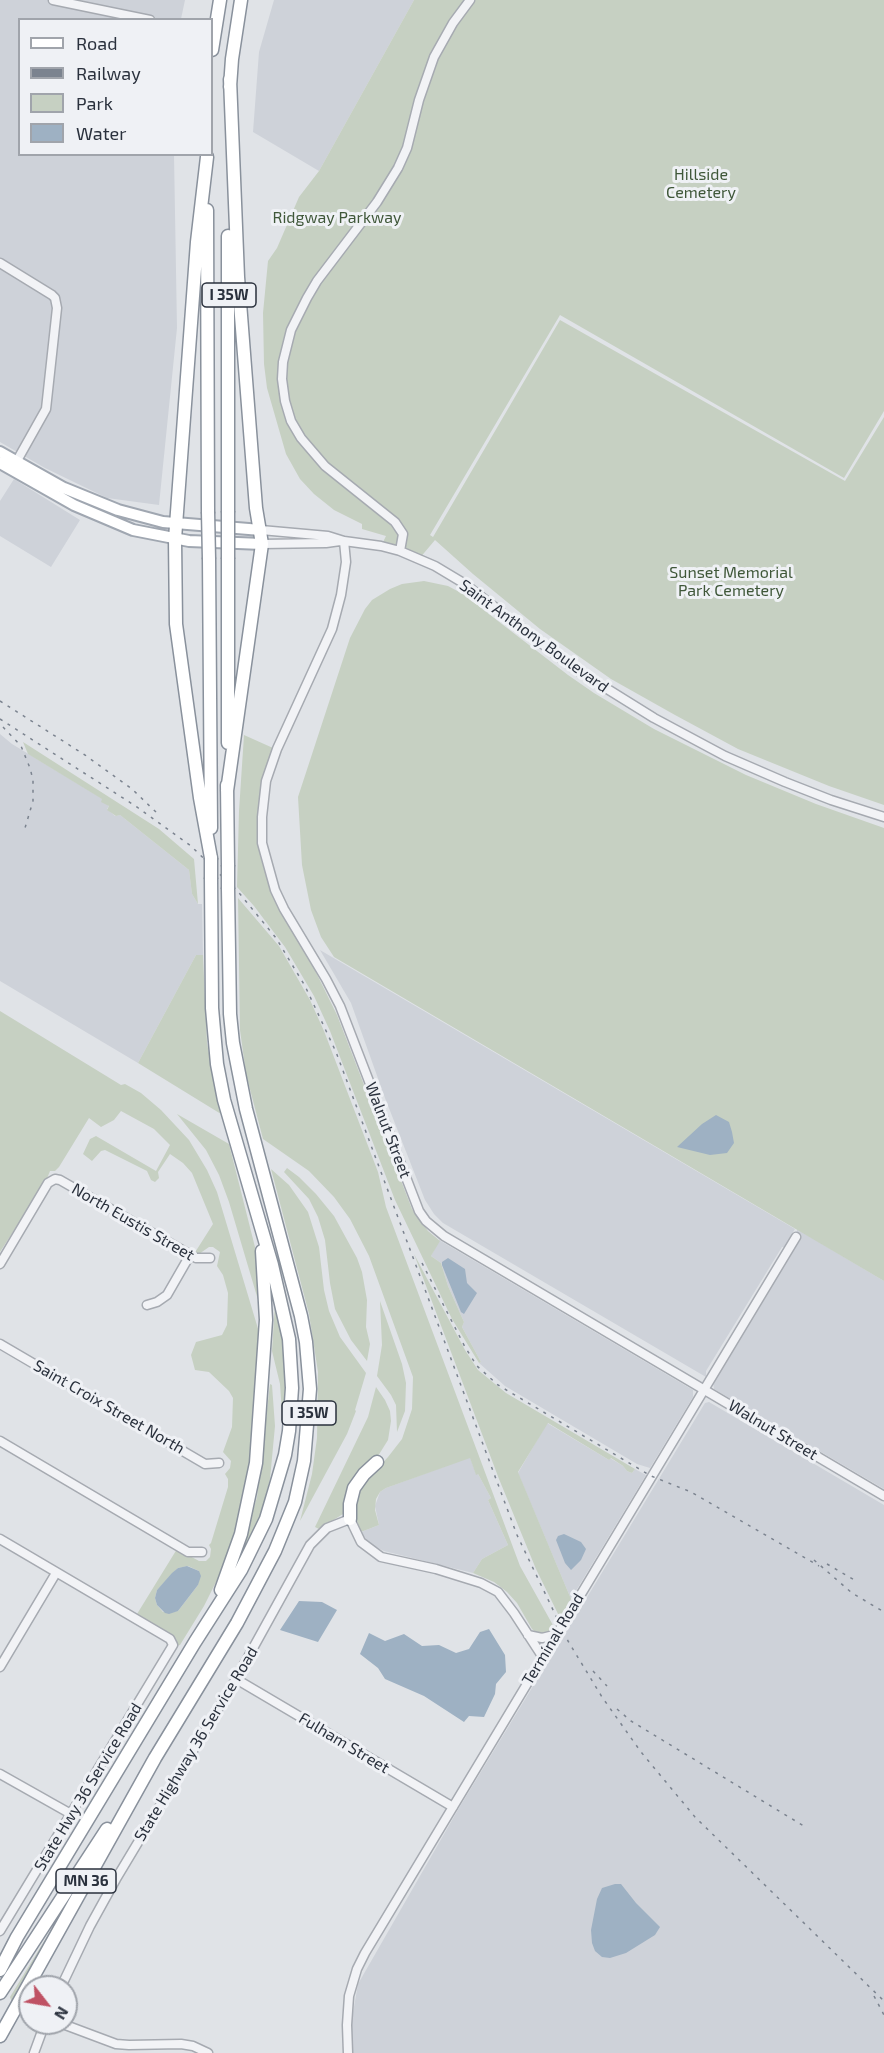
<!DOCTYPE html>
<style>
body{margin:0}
#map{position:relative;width:884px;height:2053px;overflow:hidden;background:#e0e3e7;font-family:"Exo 2",sans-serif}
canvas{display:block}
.legend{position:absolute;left:18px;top:18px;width:195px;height:138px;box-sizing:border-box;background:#eff1f5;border:2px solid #a0a4ab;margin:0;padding:8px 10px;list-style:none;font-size:18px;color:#2a313d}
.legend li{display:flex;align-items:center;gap:12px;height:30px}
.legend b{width:30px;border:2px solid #a0a4ab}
.north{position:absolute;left:18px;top:1975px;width:60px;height:60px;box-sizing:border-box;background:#eff1f5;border:2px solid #a0a4ab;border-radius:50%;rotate:121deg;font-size:16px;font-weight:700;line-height:24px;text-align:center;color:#2a313d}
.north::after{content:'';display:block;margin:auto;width:21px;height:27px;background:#bf5264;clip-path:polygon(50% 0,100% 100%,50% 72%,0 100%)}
</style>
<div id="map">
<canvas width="884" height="2053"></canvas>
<ul class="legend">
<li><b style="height:8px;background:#fff"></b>Road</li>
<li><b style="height:8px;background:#7b838f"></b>Railway</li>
<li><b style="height:16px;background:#c6d0c2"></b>Park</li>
<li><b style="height:16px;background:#9eb1c3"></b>Water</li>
</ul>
<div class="north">N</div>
</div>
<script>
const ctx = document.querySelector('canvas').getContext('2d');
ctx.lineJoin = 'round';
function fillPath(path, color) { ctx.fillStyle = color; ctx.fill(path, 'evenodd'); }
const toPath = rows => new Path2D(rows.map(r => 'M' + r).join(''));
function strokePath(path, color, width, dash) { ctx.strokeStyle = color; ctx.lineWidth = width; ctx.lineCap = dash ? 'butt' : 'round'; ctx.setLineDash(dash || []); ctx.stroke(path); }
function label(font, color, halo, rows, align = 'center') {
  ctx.font = font + ' "Exo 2",sans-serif'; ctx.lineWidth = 6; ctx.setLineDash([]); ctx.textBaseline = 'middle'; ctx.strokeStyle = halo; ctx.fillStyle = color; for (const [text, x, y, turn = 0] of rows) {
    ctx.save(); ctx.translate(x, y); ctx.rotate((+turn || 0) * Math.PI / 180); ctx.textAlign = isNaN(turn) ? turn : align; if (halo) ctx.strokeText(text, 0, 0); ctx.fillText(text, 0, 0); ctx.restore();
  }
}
fillPath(toPath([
 [0,0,185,0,181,19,20,20,20,154,174,155,177,328,159,505,107,498,45,468,0,442],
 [274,0,414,0,319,171,253,132,259,52],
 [14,479,80,520,51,567,0,536,0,501],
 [0,734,12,744,103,799,109,806,107,809,115,816,120,815,189,870,192,894,198,904,202,904,203,955,196,955,138,1063,0,981],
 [320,950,795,1229,784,1247,782,1247,706,1371,706,1377,443,1223,434,1214,425,1200,385,1098,351,1003],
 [797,1229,884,1281,884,1489,714,1389,713,1382,797,1233],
 [439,1240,693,1390,693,1397,650,1468,637,1464,505,1386,479,1363,481,1362,462,1327,464,1322,448,1286,441,1263,431,1256],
 [709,1402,884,1505,884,2053,352,2053,351,2024,358,1984,459,1808,705,1403],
 [547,1423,609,1460,610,1458,623,1466,627,1471,632,1473,635,1469,646,1475,571,1599,518,1473],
 [470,1457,476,1474,478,1474,491,1498,488,1500,508,1545,482,1559,473,1573,384,1551,372,1545,363,1536,361,1532,379,1525,375,1506,380,1492,386,1488]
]), '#ced2d9');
fillPath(toPath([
 [414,0,884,0,884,411,844,478,560,315,430,535,433,537,560,320,845,481,884,417,884,805,829,786,738,749,675,715,611,679,540,629,473,574,435,540,419,559,381,546,386,536,362,529,362,524,334,510,314,494,300,479,286,454,267,388,264,364,263,313,268,261,277,248,299,197,319,171],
 [424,581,448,586,463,594,568,675,594,693,654,729,746,775,816,804,884,828,884,1281,334,957,321,937,311,910,302,865,298,797,350,638,365,609,372,600,390,589,402,584],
 [244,735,273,748,262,782,258,811,261,859,270,889,282,914,306,952,337,1015,412,1209,428,1231,440,1241,431,1256,441,1263,448,1286,464,1322,462,1327,481,1362,479,1363,452,1319,395,1200,330,1031,314,996,285,947,254,906,237,887,239,811],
 [23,742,159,829,194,859,198,904,192,894,189,870,120,815,116,816,107,810,109,806,101,802,102,799,28,754],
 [238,898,279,946,310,1000,324,1031,378,1172,386,1207,520,1566,554,1627,551,1632,545,1635,538,1634,532,1629,517,1603,507,1592,494,1582,473,1573,482,1559,508,1545,488,1500,491,1498,478,1474,476,1475,470,1458,386,1488,380,1492,376,1499,375,1510,379,1525,361,1532,358,1526,355,1511,359,1489,388,1457,402,1439,412,1409,413,1377,369,1256,350,1219,334,1197,309,1171,263,1139,246,1074,240,1030],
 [196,955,203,955,207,1043,221,1114,138,1063],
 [0,1011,121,1085,125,1084,141,1093,161,1110,189,1140,207,1170,217,1192,262,1342,247,1496,229,1556,204,1606,180,1645,177,1646,176,1639,172,1635,137,1614,177,1549,199,1561,206,1561,210,1557,211,1549,209,1545,211,1543,228,1487,228,1479,225,1474,230,1468,231,1461,223,1452,232,1427,233,1398,229,1391,209,1372,195,1370,191,1355,196,1342,222,1335,227,1325,228,1293,223,1275,217,1266,220,1252,213,1247,209,1247,199,1254,194,1254,213,1224,192,1173,183,1163,170,1154,158,1172,159,1178,155,1182,151,1180,147,1171,105,1150,101,1151,92,1161,83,1154,90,1139,96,1136,156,1171,170,1145,154,1129,121,1111,114,1120,101,1127,89,1118,59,1167,55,1171,50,1171,46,1181,0,1252],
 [188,1566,199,1571,198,1585,178,1611,163,1612,157,1605,155,1598,157,1590,178,1568],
 [177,1114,229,1144,257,1255,261,1310,229,1202,219,1175,206,1150],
 [287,1168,299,1177,316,1194,334,1216,357,1258,362,1272,367,1300,366,1327,370,1344,367,1361,351,1340,335,1309,330,1283,325,1240,318,1217,309,1199,284,1172],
 [271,1169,289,1185,308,1212,319,1247,324,1290,329,1311,340,1337,366,1373,355,1410,356,1411,347,1434,300,1521,312,1474,317,1438,318,1372,309,1314],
 [414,1254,465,1350,478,1370,506,1393,635,1469,632,1473,627,1471,623,1466,611,1458,609,1460,548,1423,518,1472,571,1599,560,1618,536,1569,499,1479],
 [380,1301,402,1364,406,1383,405,1411,397,1432,396,1405,391,1395,377,1376,382,1345],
 [275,1303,281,1326,287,1372,285,1428,283,1428,280,1384,272,1351],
 [270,1384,272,1385,275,1426,270,1479,257,1528,232,1576,247,1533,257,1497],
 [376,1387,385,1400,390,1411,391,1421,388,1440,378,1456,360,1472,343,1514,319,1529,315,1527,368,1417],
 [68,1902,13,2005,10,1997]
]), '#c6d0c2');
fillPath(toPath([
 [716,1115,729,1122,732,1132,734,1143,727,1153,710,1155,677,1147,702,1124],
 [448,1258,465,1269,467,1283,477,1293,464,1314,461,1312,442,1265,442,1262],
 [564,1534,581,1542,586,1549,581,1560,571,1570,565,1563,556,1540,558,1536],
 [187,1566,199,1571,201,1576,198,1585,178,1611,169,1614,165,1613,157,1605,155,1598,157,1590,172,1573,178,1568],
 [299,1601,322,1602,337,1610,318,1642,280,1630],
 [489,1629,505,1655,506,1672,496,1684,495,1694,484,1717,469,1716,464,1722,424,1696,385,1679,378,1668,360,1654,369,1633,385,1641,404,1634,422,1646,439,1645,456,1653,469,1649,480,1632],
 [615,1884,621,1884,636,1903,660,1927,655,1935,626,1953,610,1958,602,1957,595,1951,592,1943,591,1930,597,1899,602,1888]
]), '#9eb1c3');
const minor = toPath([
 [53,0,150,20],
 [0,263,52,295,55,298,57,308,46,409,14,466],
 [261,530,328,536,344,541,381,546,400,551,435,566,465,584,572,667,654,718,725,756,785,782,831,800,884,817],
 [344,541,346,562,341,595,332,629,277,749,266,781,262,817,262,843,275,890,284,909,326,979,340,1006,419,1211,426,1221,444,1236,884,1496],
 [262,544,326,543,340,541],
 [400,551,403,534,395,522,325,466,301,438,291,421,285,401,282,379,283,362,291,330,307,298,317,281,377,202,398,168,407,148,419,100,434,57,453,23,470,0],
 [0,1264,48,1183,55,1179,60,1180,196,1258,210,1258],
 [147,1305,157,1302,167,1295,190,1255],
 [0,1344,205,1464,219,1463],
 [0,1441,188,1552,202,1552],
 [0,1539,170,1639,173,1645,0,1931],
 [528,1635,542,1638,554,1635],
 [0,1667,56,1573],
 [236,1679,453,1807],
 [0,1774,71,1814],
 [61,1987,90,1926,116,1879,236,1679,310,1545,327,1528,350,1519,361,1542,381,1557,436,1569,481,1583,498,1592,514,1613,542,1656],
 [60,2023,116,2044,129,2045,181,2044,193,2046,208,2053],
 [34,2053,45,2023],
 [348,2053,347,2025,349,1996,357,1969,365,1953,796,1237]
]);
const major = toPath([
 [0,452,64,488,118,510,163,522,261,530],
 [0,463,74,505,133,530,189,541,262,544]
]);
const highway = toPath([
 [212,50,220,0],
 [230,87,232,59,241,0],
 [207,157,197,242,175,539,176,624,200,798,211,858],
 [207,210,208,512],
 [228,511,228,236],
 [209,559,211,828],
 [228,743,228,559],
 [227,785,228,865],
 [227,791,262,544,256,508,238,277,230,79],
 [350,1519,350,1504,354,1488,364,1474,377,1462],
 [221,1590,241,1534,256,1463,266,1320,262,1251],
 [0,1970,17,1937,195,1642,241,1570,266,1519,285,1455,289,1431,292,1388,289,1339,272,1265,224,1100,217,1064,212,1008,211,879],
 [0,1993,107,1829],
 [0,2036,155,1758,237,1623,275,1551,295,1502,304,1461,310,1389,306,1342,301,1316,246,1109,233,1043,230,1014,228,889]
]);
strokePath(minor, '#a6aab1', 11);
strokePath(major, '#a0a7b1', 14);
strokePath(highway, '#89919c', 15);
strokePath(minor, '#f2f3f6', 8);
strokePath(major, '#fff', 10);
strokePath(highway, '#fff', 12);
strokePath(toPath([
 [0,701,85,755,132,789,158,814],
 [0,719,137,807,191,846,240,894,276,938,305,986,336,1052,517,1535,568,1641,602,1697,641,1752,695,1817,884,2001],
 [3,727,21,746,30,768,33,780,33,801,25,828],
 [422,1263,465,1347,477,1366,498,1385,651,1476,691,1492,819,1566],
 [814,1560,852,1593,884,1612],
 [827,1564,858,1582],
 [593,1671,607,1686],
 [617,1709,631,1721,807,1828],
 [874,1996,884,2015]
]), '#7b838f', 1.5, [3, 6]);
const highwayBridge = toPath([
 [228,511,228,559],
 [208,512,209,559],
 [211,879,211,858],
 [228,889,228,865]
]);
strokePath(highwayBridge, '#89919c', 15, []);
strokePath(highwayBridge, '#fff', 12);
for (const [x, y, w] of [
 [229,295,54],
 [309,1413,54],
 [86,1881,60]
]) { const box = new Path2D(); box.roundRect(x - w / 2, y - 12, w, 24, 4.5); ctx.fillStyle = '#eff1f5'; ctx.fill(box); strokePath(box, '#2a313d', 1.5); }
label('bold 15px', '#2a313d', null, [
 ["I 35W",229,295],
 ["I 35W",309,1413],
 ["MN 36",86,1881]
]);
label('16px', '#3f5739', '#eff1f5', [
 ["Hillside",701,175],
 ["Cemetery",701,193],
 ["Ridgway Parkway",337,218],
 ["Sunset Memorial",731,573],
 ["Park Cemetery",731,591]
]);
label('16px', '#2a313d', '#eff1f5', [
 ["Saint Anthony Boulevard",534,636,36],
 ["Walnut Street",388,1130,69],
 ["North Eustis Street",133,1222,30],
 ["Saint Croix Street North",109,1407,30],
 ["Walnut Street",773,1430,31],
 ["Terminal Road",553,1639,-59],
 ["Fulham Street",344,1743,31],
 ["State Highway 36 Service Road",196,1744,-59],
 ["State Hwy 36 Service Road",88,1787,-59]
]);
</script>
